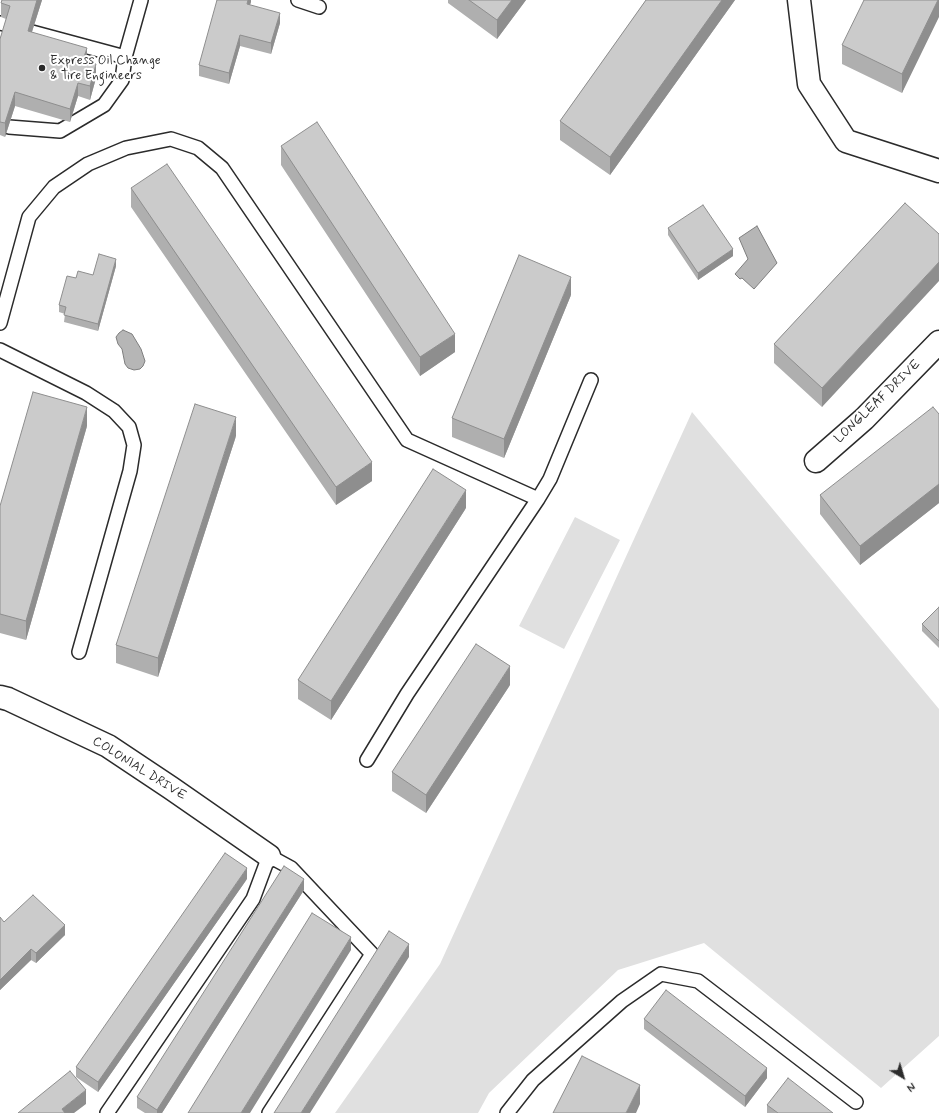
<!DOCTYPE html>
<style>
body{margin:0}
#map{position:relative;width:939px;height:1113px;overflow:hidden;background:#fff;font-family:Mynerve,sans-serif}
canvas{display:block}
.north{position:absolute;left:883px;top:1057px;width:40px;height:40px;-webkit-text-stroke:3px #fff;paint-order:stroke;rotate:142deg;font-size:11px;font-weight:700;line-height:16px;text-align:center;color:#2b2b2b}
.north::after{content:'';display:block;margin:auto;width:14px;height:18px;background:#2b2b2b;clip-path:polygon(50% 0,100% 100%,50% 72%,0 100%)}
</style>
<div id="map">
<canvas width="939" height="1113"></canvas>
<div class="north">N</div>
</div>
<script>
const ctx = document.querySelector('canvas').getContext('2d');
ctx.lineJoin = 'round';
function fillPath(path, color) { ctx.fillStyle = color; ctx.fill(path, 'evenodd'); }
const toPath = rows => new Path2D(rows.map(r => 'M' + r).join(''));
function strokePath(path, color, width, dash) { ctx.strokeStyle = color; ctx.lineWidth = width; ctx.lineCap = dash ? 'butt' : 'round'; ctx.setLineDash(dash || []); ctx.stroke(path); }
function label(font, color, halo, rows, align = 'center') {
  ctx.font = font + ' Mynerve,sans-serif'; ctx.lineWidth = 4; ctx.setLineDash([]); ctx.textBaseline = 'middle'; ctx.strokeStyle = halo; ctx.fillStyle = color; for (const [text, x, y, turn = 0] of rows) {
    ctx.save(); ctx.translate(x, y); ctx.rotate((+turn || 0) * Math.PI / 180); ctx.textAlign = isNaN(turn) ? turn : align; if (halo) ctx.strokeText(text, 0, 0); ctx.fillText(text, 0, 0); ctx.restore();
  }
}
fillPath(toPath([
 [692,412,939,709,939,1036,881,1088,704,943,618,970,489,1093,478,1113,335,1113,440,964],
 [575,517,620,540,564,649,519,626]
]), '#e0e0e0');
const water = toPath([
 [757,226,777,263,754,289,742,278,740,279,735,274,748,259,739,238,757,226],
 [123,330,132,334,141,349,145,361,143,366,140,369,134,370,128,368,125,364,122,349,118,344,116,337,119,333,123,330]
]);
fillPath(water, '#b6b6b6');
strokePath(water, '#7e7e7e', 1);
const lane = toPath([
 [298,0,319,7],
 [0,23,8,25],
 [32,32,125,57],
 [9,127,60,131,104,105,122,80,125,57,141,0],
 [0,323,29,217,54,187,88,164,126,148,171,139,198,148,222,168,407,440,538,499,407,694,367,760],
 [0,350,86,393,114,411,129,427,134,445,130,471,79,652],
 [538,499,550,479,591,380],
 [107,1113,253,899,269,856,291,868,372,954,269,1113],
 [507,1113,533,1080,622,1001,661,974,698,981,856,1102]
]);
const street = toPath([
 [799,0,809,84,846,141,939,171],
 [816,461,864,419,939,342],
 [0,697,8,699,108,746,171,788,269,856]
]);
strokePath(lane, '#2b2b2b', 16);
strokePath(street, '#2b2b2b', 25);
strokePath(lane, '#fff', 13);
strokePath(street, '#fff', 22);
fillPath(toPath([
 [42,0,32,32,87,61,96,78,90,100,78,96,70,122,15,106,5,137,0,135,0,39,6,19,1,17,1,3],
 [251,0,250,5,280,23,271,54,240,46,229,84,199,76,199,65],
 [448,0,526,0,497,39,448,3],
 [646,0,735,0,610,175,560,140,560,121],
 [939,0,902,93,842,64,842,45],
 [281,146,455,352,420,376,281,165],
 [131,188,372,481,336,505,131,207],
 [905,203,822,407,774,363,774,344],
 [668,228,733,256,698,280,668,235],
 [116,266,98,331,64,322,65,314,59,312,59,305,76,278,93,275],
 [571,295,504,458,452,437,452,418],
 [939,414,939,503,860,565,820,514,820,495],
 [87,426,26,640,0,633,0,506],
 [236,436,158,677,116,663,116,645],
 [466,508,331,720,298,699,298,680],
 [939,607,939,648,922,631,922,624],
 [510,685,426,813,392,791,392,772],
 [247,879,98,1092,76,1077,76,1067],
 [304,890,162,1113,145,1113,137,1108,137,1097],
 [0,917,4,922,65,935,36,963,31,960,0,990],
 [644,1019,767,1078,745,1107,644,1029],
 [767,1105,833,1113,767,1113]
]), '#afafaf');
fillPath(toPath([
 [37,0,42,0,28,44,28,31],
 [248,0,251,0,251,2,247,14,247,4],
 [512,0,526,0,497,39,497,20],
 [722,0,735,0,610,175,610,157],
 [938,0,939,0,939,17,902,93,902,74],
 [280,13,280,23,271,54,271,43],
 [240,35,240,46,229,84,229,73],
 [87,48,87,62,83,60],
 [96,64,96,78,90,100,90,86],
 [78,83,78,96,70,122,70,109],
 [15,92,15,106,5,137,5,123],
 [733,249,733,256,698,280,698,273],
 [116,259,116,266,98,331,98,324],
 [939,262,939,281,822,407,822,388],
 [571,277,571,295,504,458,504,439],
 [455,334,455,352,420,376,420,357],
 [87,407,87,426,26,640,26,621],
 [236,417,236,436,158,677,158,658],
 [372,462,372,481,336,505,336,487],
 [939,484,939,503,860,565,860,546],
 [466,490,466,508,331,720,331,701],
 [510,666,510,685,426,813,426,795],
 [247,868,247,879,98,1092,98,1082],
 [304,879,304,890,162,1113,157,1113,157,1110],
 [65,925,65,935,36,963,36,953],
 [351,937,351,950,250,1113,241,1113],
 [409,944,409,957,310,1113,301,1113],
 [31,949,31,960,0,990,0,980],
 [767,1068,767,1078,745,1107,745,1096],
 [640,1085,640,1104,636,1113,626,1113],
 [86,1090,86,1104,74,1113,62,1113,62,1109]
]), '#8e8e8e');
const building = toPath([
 [2,0,37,0,28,31,87,48,83,60,96,64,90,86,78,83,70,109,15,92,5,123,0,122,0,39,10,6,1,3,2,0],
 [217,0,248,0,247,4,280,13,271,43,240,35,229,73,199,65,217,0],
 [469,0,512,0,497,20,469,0],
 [646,0,722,0,610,157,560,121,646,0],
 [864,0,938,0,902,74,842,45,864,0],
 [317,122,455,334,420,357,281,146,317,122],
 [167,164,372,462,336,487,131,188,167,164],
 [905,203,939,234,939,262,822,388,774,344,905,203],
 [703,205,733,249,698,273,668,228,703,205],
 [99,254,116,259,98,324,64,315,66,307,59,305,67,276,76,278,78,271,93,275,99,254],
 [519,255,571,277,504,439,452,418,519,255],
 [33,392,87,407,26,621,0,614,0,506,33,392],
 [195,404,236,417,158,658,116,645,195,404],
 [933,407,939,414,939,484,860,546,820,495,933,407],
 [433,469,466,490,331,701,298,680,433,469],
 [939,607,939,641,922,624,939,607],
 [476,644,510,666,426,795,392,772,476,644],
 [225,853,247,868,98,1082,76,1067,225,853],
 [284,866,304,879,157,1110,137,1097,284,866],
 [33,895,65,925,36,953,31,949,0,980,0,917,4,922,33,895],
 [312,913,351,937,241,1113,188,1113,312,913],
 [389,931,409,944,301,1113,274,1113,389,931],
 [666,990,767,1068,745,1096,644,1019,666,990],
 [582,1056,640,1085,626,1113,553,1113,582,1056],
 [70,1071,86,1090,62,1109,65,1113,18,1113,70,1071],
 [788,1078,833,1113,778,1113,767,1105,788,1078]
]);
fillPath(building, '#cbcbcb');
strokePath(building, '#8e8e8e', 1);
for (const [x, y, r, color] of [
 [42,68,4,"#2b2b2b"]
]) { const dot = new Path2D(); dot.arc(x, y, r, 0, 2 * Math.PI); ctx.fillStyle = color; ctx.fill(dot); strokePath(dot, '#fff', 1.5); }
label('13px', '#2b2b2b', '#fff', [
 ["Express Oil Change",50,61],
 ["& Tire Engineers",50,76]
], 'left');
label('13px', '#2b2b2b', '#fff', [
 ["LONGLEAF DRIVE",878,402,-44],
 ["COLONIAL DRIVE",139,769,32]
]);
</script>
